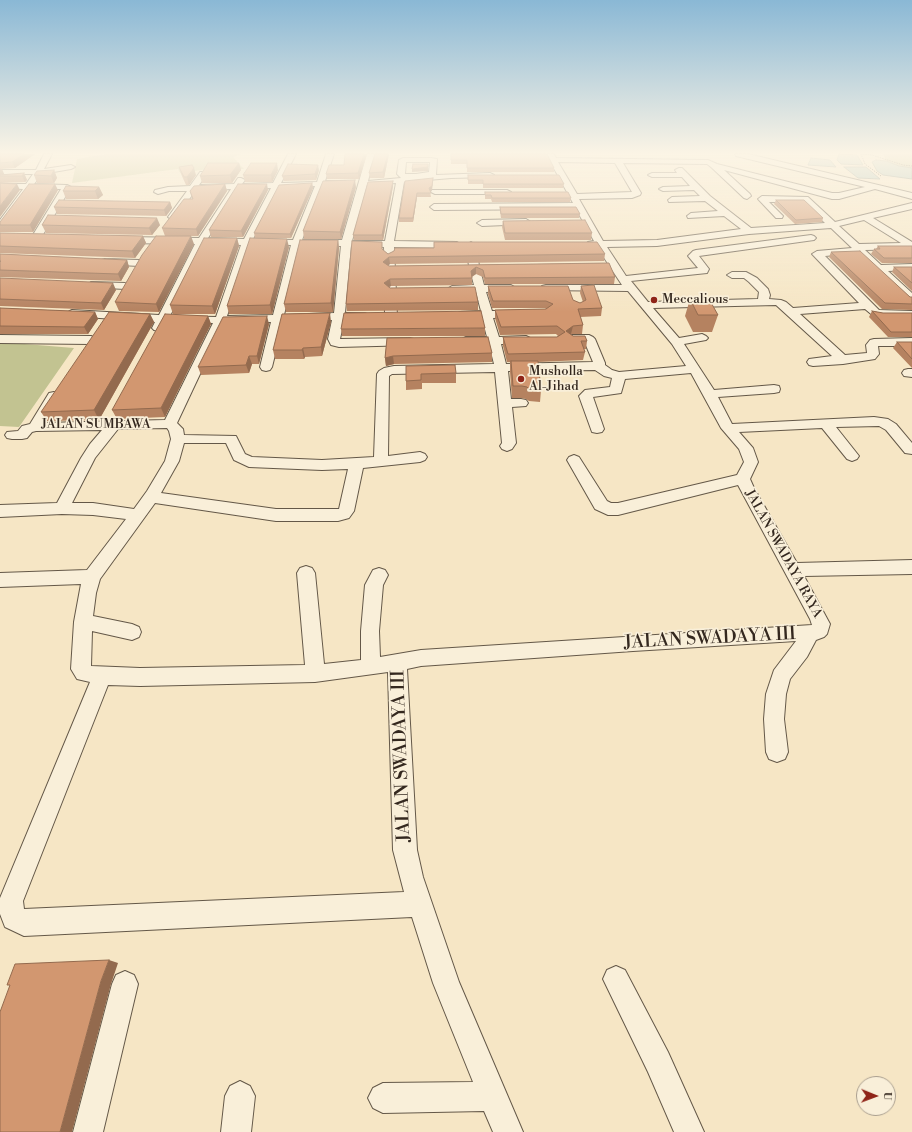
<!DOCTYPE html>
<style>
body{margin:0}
#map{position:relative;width:912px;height:1132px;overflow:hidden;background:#f6e6c5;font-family:"Libre Bodoni",serif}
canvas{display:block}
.north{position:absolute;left:856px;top:1076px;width:40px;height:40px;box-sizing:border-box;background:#f9efd9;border:1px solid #aa9f8f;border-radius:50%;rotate:91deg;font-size:11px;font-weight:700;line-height:16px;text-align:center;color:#34281f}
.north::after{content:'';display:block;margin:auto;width:14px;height:18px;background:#8f2418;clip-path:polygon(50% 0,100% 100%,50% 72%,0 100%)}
</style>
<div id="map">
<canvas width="912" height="1132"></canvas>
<div class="north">U</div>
</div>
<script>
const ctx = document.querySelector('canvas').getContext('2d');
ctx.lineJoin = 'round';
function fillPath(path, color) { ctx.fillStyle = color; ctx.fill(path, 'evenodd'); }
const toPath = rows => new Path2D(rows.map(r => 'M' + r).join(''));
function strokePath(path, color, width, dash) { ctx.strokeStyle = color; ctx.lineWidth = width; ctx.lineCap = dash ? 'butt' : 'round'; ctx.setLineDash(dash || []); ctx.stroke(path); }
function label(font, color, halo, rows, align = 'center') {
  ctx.font = font + ' "Libre Bodoni",serif'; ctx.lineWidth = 3.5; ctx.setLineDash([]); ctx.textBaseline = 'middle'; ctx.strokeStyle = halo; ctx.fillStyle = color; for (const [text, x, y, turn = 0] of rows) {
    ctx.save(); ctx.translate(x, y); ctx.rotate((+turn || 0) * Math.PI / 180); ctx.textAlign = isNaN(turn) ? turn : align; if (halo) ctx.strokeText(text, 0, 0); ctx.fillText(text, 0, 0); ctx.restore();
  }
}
fillPath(toPath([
 [107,154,241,154,233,157,244,169,209,169,180,173,178,169,72,183,77,159],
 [883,154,912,154,912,168,899,166,886,161],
 [0,342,74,348,19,427,0,426]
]), '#c2c391');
const water = toPath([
 [839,154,857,155,863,165,841,164,837,160,839,154],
 [811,158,830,160,836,167,808,165,811,158],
 [876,160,886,161,899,166,912,168,912,179,883,175,877,171,872,162,876,160],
 [844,167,866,167,880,179,858,178,844,167]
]);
fillPath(water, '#9dbfb8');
strokePath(water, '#73837b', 1);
const minor = toPath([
 [44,154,52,154,44,169,71,165,75,167,71,169,42,174,34,184,67,185,71,187,41,238,36,241,31,238,61,189,31,189,3,228,0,229,0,220,23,189,0,188,0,184,26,184,33,174,1,174,0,170,36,170,44,154],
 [288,154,296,154,281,183,317,182,326,154,334,154,325,181,345,181,349,183,345,185,323,186,302,240,342,240,367,154,375,154,368,181,401,178,397,174,399,160,403,158,431,158,437,159,436,175,490,173,494,175,490,177,451,178,404,182,394,241,457,242,462,245,457,248,394,247,397,316,395,318,387,318,385,316,384,247,351,246,345,313,365,313,371,316,365,319,344,320,340,339,410,338,414,339,416,342,414,345,339,347,331,345,328,339,332,320,283,322,272,367,270,370,266,371,262,370,260,367,271,322,224,323,177,423,183,429,184,435,236,436,245,454,252,457,322,460,374,457,377,374,379,371,384,368,394,366,494,364,489,344,466,345,462,343,460,341,462,339,466,337,487,337,482,318,460,318,454,315,460,312,481,311,476,292,452,292,447,289,452,286,474,285,469,266,466,245,471,242,476,245,479,266,484,285,511,285,516,288,511,291,486,292,492,311,517,311,523,314,517,317,493,318,499,337,526,336,530,338,532,340,530,342,526,344,501,344,506,364,593,362,585,343,572,343,568,341,566,339,568,337,572,335,589,335,593,337,595,339,605,363,605,365,612,370,619,372,686,366,672,344,628,291,542,290,541,288,542,286,546,285,622,285,597,247,588,246,586,244,588,242,594,241,576,209,434,210,430,207,434,204,573,203,546,154,554,154,556,158,708,160,717,164,832,193,839,193,865,187,736,156,735,154,748,154,912,193,912,199,875,189,839,199,832,199,724,170,750,194,751,196,747,199,744,198,711,167,707,164,623,163,641,193,640,195,632,198,579,199,603,241,657,240,741,229,724,216,688,218,687,216,691,213,718,211,705,201,669,202,668,200,672,197,700,196,694,190,663,191,659,189,663,187,690,186,682,177,652,177,648,175,652,173,677,173,675,170,679,168,682,168,710,196,751,228,825,223,803,202,769,202,783,216,782,218,776,218,758,199,762,196,808,197,835,222,912,203,912,209,873,218,912,242,912,249,865,250,881,265,912,264,912,270,888,271,912,293,912,302,908,301,857,253,825,256,879,310,912,311,912,317,880,317,871,314,865,309,800,314,845,355,867,353,866,345,870,340,874,339,912,338,912,346,878,346,879,354,875,359,843,364,813,366,809,365,807,362,809,359,832,356,776,305,653,308,679,338,702,334,706,336,708,338,706,340,684,344,714,390,774,385,779,386,780,389,779,392,774,393,718,397,732,424,874,417,888,419,896,424,912,443,912,454,905,453,886,430,879,426,836,427,859,456,857,459,852,461,847,459,822,428,739,432,753,448,758,462,750,479,754,488,797,563,912,560,912,574,804,576,830,624,827,634,824,637,816,640,807,657,790,679,786,694,784,719,788,752,785,759,777,762,769,759,766,752,764,719,766,694,774,670,796,641,633,651,421,666,407,669,417,850,423,877,459,982,523,1132,493,1132,484,1111,383,1113,373,1108,368,1098,373,1088,383,1083,473,1082,433,983,412,917,24,936,5,927,0,914,0,898,90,682,77,679,71,669,74,622,81,584,0,587,0,573,87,570,126,519,93,515,62,514,0,517,0,505,57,503,81,458,90,444,102,430,36,431,32,432,27,438,22,439,12,439,7,438,5,435,7,432,18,431,22,426,30,424,49,393,54,392,59,393,61,396,44,423,165,420,213,323,166,322,162,330,158,331,154,330,152,328,155,322,72,316,66,313,72,310,159,315,195,244,121,243,116,240,121,237,199,238,231,189,195,191,175,219,172,220,168,217,187,191,169,191,158,194,154,192,155,190,168,187,190,186,200,172,203,172,207,174,199,185,234,184,238,178,241,178,245,180,242,184,273,183,288,154],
 [406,162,430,162,429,172,416,174,405,174,406,162],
 [558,162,615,163,632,192,577,194,558,162],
 [396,183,385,241,352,241,367,185,396,183],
 [315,186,293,240,253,239,279,188,315,186],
 [271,188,244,239,208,238,239,189,271,188],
 [864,220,901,243,859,244,839,226,864,220],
 [831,228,852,248,817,251,812,254,859,303,793,308,786,302,781,300,769,299,770,295,768,289,757,278,746,272,732,272,727,275,732,278,744,278,749,282,759,292,758,299,648,302,631,281,707,273,709,269,699,256,814,240,816,238,814,236,811,235,696,250,693,251,688,256,698,268,626,276,607,247,657,246,749,234,831,228],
 [205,244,241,245,216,317,170,316,205,244],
 [251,245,291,245,273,315,227,316,251,245],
 [300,246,341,246,334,313,284,315,300,246],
 [595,370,604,376,612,378,610,387,585,390,579,396,592,432,597,433,602,432,604,429,593,397,621,393,625,379,691,373,721,428,739,449,744,462,737,475,618,503,611,503,607,501,579,457,574,455,569,457,567,460,595,509,608,515,618,515,738,485,810,619,812,625,421,650,380,657,379,631,383,585,388,575,385,570,379,568,373,570,365,585,361,631,361,660,324,664,315,573,312,568,306,566,300,568,297,573,305,665,140,668,91,666,92,631,132,640,139,637,141,632,139,627,132,624,93,616,96,593,100,579,155,503,276,521,338,521,349,518,354,511,363,468,420,462,425,460,427,457,425,454,420,452,388,456,389,376,392,374,495,372,502,443,500,446,502,449,507,451,512,449,516,443,512,407,526,406,528,403,526,400,521,399,511,399,508,371,595,370],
 [167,428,169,431,171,439,165,461,147,491,134,509,93,503,72,503,95,458,118,429,167,428],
 [184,443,226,443,234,460,249,467,322,470,348,469,339,509,276,509,161,493,179,461,184,443],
 [388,672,393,850,404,892,24,909,23,901,108,685,140,686,315,682,388,672],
 [432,190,507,190,511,192,507,194,435,194,431,192,432,190],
 [526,219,531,222,529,224,482,226,477,223,482,220,526,219],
 [105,259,139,260,144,263,139,266,101,264,100,262,101,260,105,259],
 [91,282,125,283,130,286,125,289,87,287,86,285,91,282],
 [0,335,91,336,95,338,97,340,95,342,91,344,0,343,0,335],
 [908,369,912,369,912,377,904,376,902,373,904,370,908,369],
 [616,966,625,970,668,1052,704,1132,674,1132,648,1072,603,979,607,970,616,966],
 [125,971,134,975,138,984,103,1132,73,1132,112,984,116,975,125,971],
 [240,1081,250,1086,255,1096,251,1132,221,1132,225,1096,230,1086,240,1081]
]);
strokePath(minor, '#645848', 2);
strokePath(toPath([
 [881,176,865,164,861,154,872,155,903,165,912,166]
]), '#34281f', 1, [1.5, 1]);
fillPath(minor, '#f9efd9');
fillPath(toPath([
 [0,154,35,154,15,168,0,169,5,175,24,173,27,180,25,182,0,183],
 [367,154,359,179,327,179,326,174],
 [389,154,384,178,370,178,369,173],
 [451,154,554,168,554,172,467,172,467,164,451,164],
 [239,163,241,170,232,183,202,183,200,176],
 [179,167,196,175,189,185,186,185,181,174],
 [54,170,57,178,54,183,37,183,34,175],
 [278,170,272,182,245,182,243,175],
 [319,170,316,180,284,181,282,176],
 [468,175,564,184,563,188,483,188,483,184,468,184],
 [405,181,433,181,432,190,430,191,431,197,417,197,413,222,399,222,399,218],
 [312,183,313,188,291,238,255,238,254,233],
 [225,184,227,191,198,236,165,236,162,228,192,199,190,191],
 [393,186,383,240,354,240,353,235],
 [99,187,103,195,98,199,66,199,63,191],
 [356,187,341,239,304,239,303,231],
 [58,190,33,232,0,232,0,222],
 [268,190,243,237,211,237,209,230],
 [485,192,571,198,570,202,492,202,491,199,485,199],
 [776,200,823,218,822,222,795,224,774,204],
 [170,202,172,208,166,216,57,214,54,207],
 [500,207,580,214,579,218,501,218,500,211],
 [503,221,592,233,591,240,505,240,502,227],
 [42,225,160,225,152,235,46,233],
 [0,233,143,236,146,243,135,258,0,253],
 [237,238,239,246,215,314,173,314,170,305],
 [338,240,339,248,333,312,286,312,284,304],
 [194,244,159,312,119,311,115,302],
 [878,246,912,246,912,263,882,263,871,254,874,249,876,249],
 [289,247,272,314,229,314,227,306],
 [382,250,388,254,605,254,604,261,390,264,388,265,389,266,609,263,615,277,614,284,485,284,483,277,476,274,472,277,472,285,391,286,389,287,390,288,478,302,478,310,347,311,346,304],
 [831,252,910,297,912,297,912,310,882,309,829,257],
 [0,254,127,260,129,267,121,281,0,277],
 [894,267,912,267,912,291,892,272],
 [0,278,116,290,104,310,0,306],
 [488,286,573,300,580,303,583,302,580,293,581,286,602,308,601,316,580,317,583,325,582,334,570,334,573,336,587,341,586,349,584,349,585,352,583,360,538,362,541,390,540,402,529,401,526,399,521,398,512,398,510,372,510,362,507,362,503,346,503,337,557,337,558,336,556,334,500,335,495,318,495,310,546,309,545,308,492,308,488,294],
 [690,299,718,315,712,332,693,332,685,316],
 [0,308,95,312,98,319,88,334,0,334],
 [872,311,883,313,912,313,912,337,888,337,869,317],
 [150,314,154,322,99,420,47,421,41,412],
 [208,316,211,324,165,417,117,419,112,410],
 [331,322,322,356,305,357,304,359,275,359,273,350],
 [269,324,259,364,252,364,249,373,201,375,198,367],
 [485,328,485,336,342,336,341,329],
 [387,338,492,353,492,362,394,364,386,366,385,358],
 [897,342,912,342,912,368,893,348],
 [406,366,456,373,456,383,422,383,422,389,406,390]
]), '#b58260');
fillPath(toPath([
 [24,154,35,154,15,168,12,162],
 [364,154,367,154,359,179,358,173],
 [388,154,389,154,384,178,383,172],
 [239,163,241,170,232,183,230,175],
 [277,163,278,170,272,182,271,175],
 [428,164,428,171,412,172,412,169],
 [318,165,319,170,316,180,315,174],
 [194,168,196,175,189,185,187,177],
 [2,169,5,176,0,176,0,170],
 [54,170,57,178,54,183,51,176],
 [24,173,27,180,25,182,22,176],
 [433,178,432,190,430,191,429,188],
 [355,180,356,187,341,239,340,232],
 [393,181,393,186,383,240,382,235],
 [312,183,313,188,291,238,290,234],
 [17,184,20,190,0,217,0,206],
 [55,184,58,190,33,232,30,225],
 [225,184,227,191,198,236,196,229],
 [267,184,268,190,243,237,241,231],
 [99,187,103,195,98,199,95,191],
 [417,193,417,197,413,222,413,218],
 [170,202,172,208,166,216,164,210],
 [157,218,160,225,152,235,149,228],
 [143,236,146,243,135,258,132,251],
 [191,236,194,244,159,312,156,304],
 [237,238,239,246,215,314,212,306],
 [287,239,289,247,272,314,270,305],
 [338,240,339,248,333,312,331,303],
 [389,257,390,264,384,269,383,262],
 [127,260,129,267,121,281,118,274],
 [476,267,476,274,471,277,471,271],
 [390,279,391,286,385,289,384,283],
 [113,283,116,290,104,310,101,303],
 [95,312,98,319,88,334,84,327],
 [330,313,331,322,322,356,321,347],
 [150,314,154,322,99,420,94,410],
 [208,316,211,324,165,417,161,408],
 [267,316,269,324,259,364,257,356],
 [573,326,571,334,564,339,566,331],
 [303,348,305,357,304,359,302,350],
 [249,356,252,364,249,373,246,365],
 [393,356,394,364,386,366,385,358],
 [109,960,118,963,111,984,72,1132,60,1132,101,981]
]), '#936a4e');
const building = toPath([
 [0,154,24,154,12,162,0,163,0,154],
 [345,154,364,154,358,173,326,174,329,165,344,165,345,154],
 [375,154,388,154,383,172,369,173,375,154],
 [451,154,547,154,554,168,467,168,467,160,451,160,451,154],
 [208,163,239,163,230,175,200,176,208,163],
 [251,163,277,163,271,175,243,175,251,163],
 [288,164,318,165,315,174,282,176,288,164],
 [413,164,428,164,428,167,412,169,413,164],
 [192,165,194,168,187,177,184,177,179,167,192,165],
 [54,170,51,176,34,175,37,171,54,170],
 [24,173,22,176,0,176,0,175,24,173],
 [468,175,559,175,564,184,483,184,483,180,468,180,468,175],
 [433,178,432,186,429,188,431,193,417,193,413,218,399,218,405,181,433,178],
 [355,180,340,232,303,231,323,181,355,180],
 [393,181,382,235,353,235,368,182,393,181],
 [0,183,17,184,0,206,0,183],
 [312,183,290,234,254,233,279,185,312,183],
 [29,184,55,184,30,225,0,225,0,222,29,184],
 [225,184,196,229,162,228,184,199,193,199,190,191,194,186,225,184],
 [238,184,267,184,241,231,209,230,238,184],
 [66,186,99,187,95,191,63,191,66,186],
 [485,192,568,192,571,198,492,198,491,195,485,195,485,192],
 [59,200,170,202,164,210,54,207,59,200],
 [776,200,804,200,823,218,796,220,776,200],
 [500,207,576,207,580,214,501,214,500,207],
 [48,215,157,218,149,228,42,225,48,215],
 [585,220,592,233,505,233,503,221,585,220],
 [0,233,143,236,132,251,0,246,0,233],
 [156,236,191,236,156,304,115,302,142,255,156,236],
 [204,238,237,238,212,306,170,305,204,238],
 [250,238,287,239,270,305,227,306,250,238],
 [300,240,338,240,331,303,284,304,300,240],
 [352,241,382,242,382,249,388,254,394,251,395,248,434,248,434,242,597,242,605,254,389,257,383,262,389,266,609,263,615,277,485,278,483,270,476,267,471,271,472,278,390,279,384,283,390,288,475,287,478,302,346,304,352,241],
 [878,246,912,246,912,258,884,258,874,249,880,249,878,246],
 [860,251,910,297,912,297,912,304,885,303,831,252,860,251],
 [0,254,127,260,118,274,0,270,0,262,1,261,0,261,0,254],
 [894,267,912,267,912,283,894,267],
 [0,278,113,283,101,303,0,299,0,278],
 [594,285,602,308,578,309,583,325,573,326,566,331,573,336,585,336,587,341,581,341,585,352,508,354,503,337,557,337,565,332,557,326,501,327,495,310,546,309,553,304,546,301,493,301,488,286,568,286,573,300,580,303,586,300,581,286,594,285],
 [690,299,709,299,718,315,698,315,690,299],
 [0,308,95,312,84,327,0,326,0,308],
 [481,311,485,328,341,329,344,313,481,311],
 [872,311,883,313,912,313,912,332,891,332,872,311],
 [109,312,150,314,94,410,41,412,109,312],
 [330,313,321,347,303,348,302,350,273,350,282,314,330,313],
 [165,314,208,316,161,408,112,410,165,314],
 [267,316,257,356,249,356,246,365,198,367,223,317,267,316],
 [488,337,492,353,393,356,385,358,387,338,488,337],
 [897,342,912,342,912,359,897,342],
 [511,361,538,361,541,390,530,390,527,387,522,386,513,386,511,361],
 [455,365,456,373,421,374,421,380,406,381,406,366,455,365],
 [109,960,101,981,60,1132,0,1132,0,1012,10,985,7,985,15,964,109,960]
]);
fillPath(building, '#d29770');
strokePath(building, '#936a4e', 1);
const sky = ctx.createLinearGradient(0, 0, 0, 312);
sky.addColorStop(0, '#8ab8d5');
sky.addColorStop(0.49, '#fbf4e5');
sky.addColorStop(1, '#fbf4e500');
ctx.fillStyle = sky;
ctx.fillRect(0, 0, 912, 312);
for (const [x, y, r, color] of [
 [654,300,4,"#8f2418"],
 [521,379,4,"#8f2418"]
]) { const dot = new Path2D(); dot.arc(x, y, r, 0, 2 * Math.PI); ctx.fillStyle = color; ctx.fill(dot); strokePath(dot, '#f9efd9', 1.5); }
label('13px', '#34281f', '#f9efd9', [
 ["Meccalious",662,300],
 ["Musholla",529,372],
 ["Al-Jihad",529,387]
], 'left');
label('13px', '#34281f', '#f9efd9', [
 ["JALAN SUMBAWA",96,425],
 ["JALAN SWADAYA RAYA",783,554,61]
]);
label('18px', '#34281f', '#f9efd9', [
 ["JALAN SWADAYA III",710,639,-3],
 ["JALAN SWADAYA III",402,756,-92]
]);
</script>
